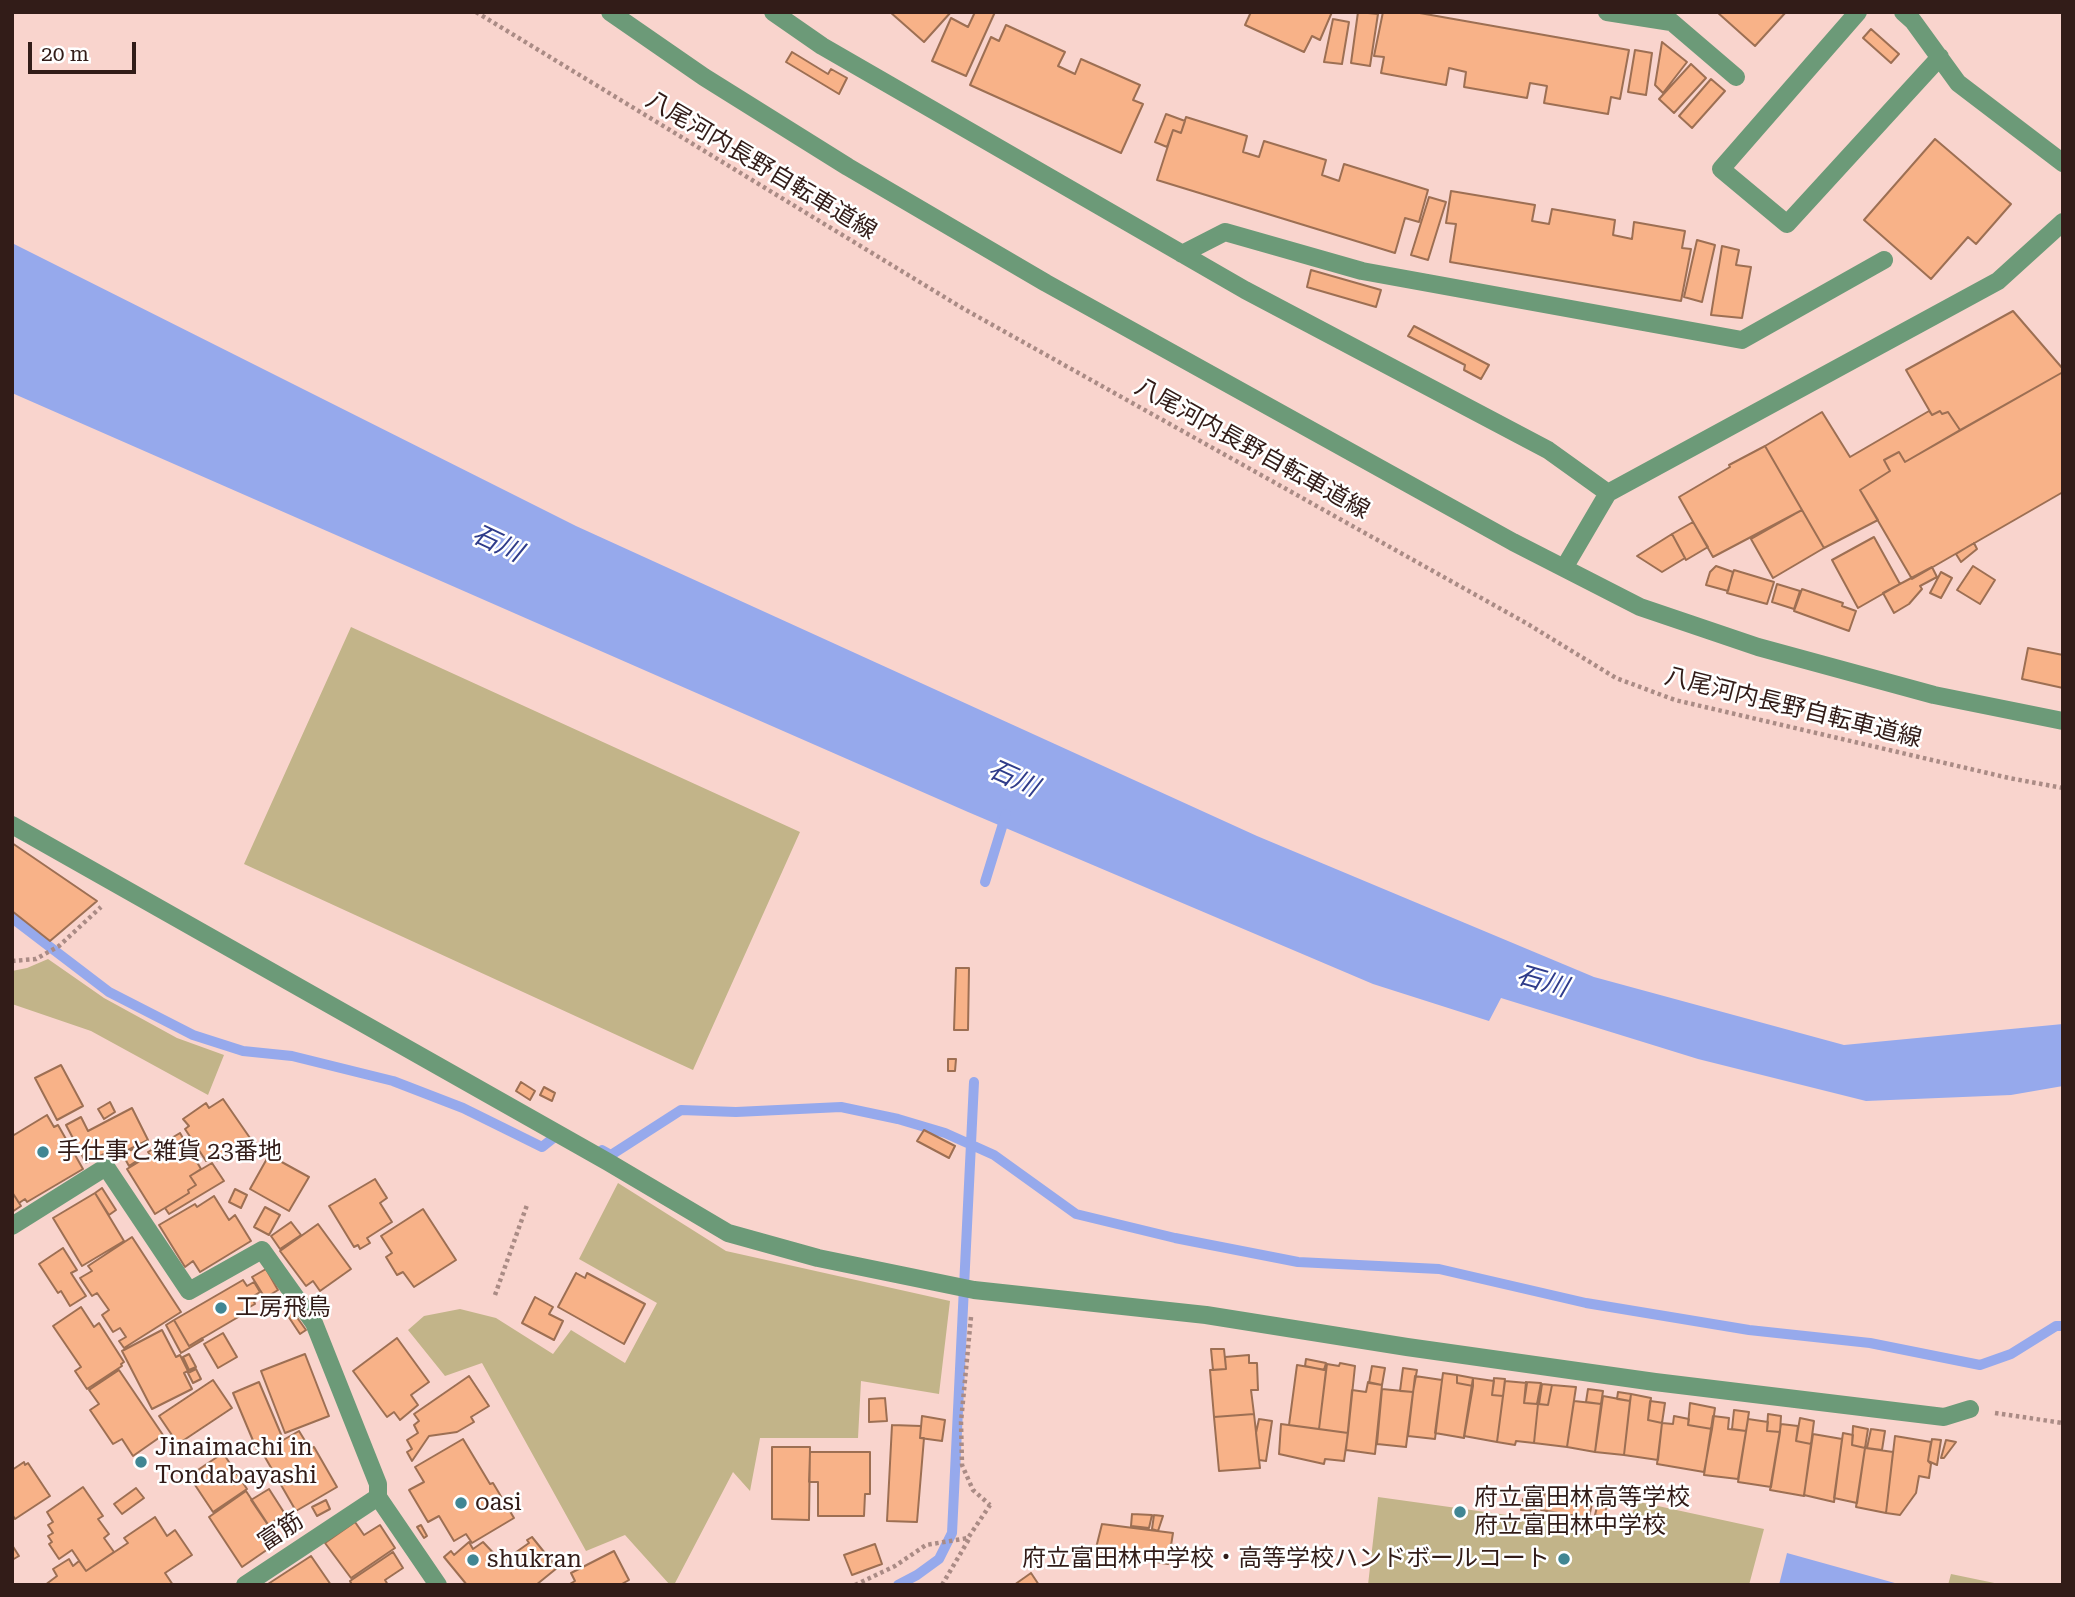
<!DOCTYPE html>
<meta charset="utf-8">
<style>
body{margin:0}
#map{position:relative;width:2075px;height:1597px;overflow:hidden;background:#f9d4cd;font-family:"Roboto Serif",serif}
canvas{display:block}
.frame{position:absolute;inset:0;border:14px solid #321c18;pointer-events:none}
.scale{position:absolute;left:28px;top:42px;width:108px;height:32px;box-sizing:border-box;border:4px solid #321c18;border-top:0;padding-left:9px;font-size:21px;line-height:24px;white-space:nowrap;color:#321c18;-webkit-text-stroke:5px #fff;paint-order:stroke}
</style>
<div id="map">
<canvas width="2075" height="1597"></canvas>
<div class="frame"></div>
<div class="scale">20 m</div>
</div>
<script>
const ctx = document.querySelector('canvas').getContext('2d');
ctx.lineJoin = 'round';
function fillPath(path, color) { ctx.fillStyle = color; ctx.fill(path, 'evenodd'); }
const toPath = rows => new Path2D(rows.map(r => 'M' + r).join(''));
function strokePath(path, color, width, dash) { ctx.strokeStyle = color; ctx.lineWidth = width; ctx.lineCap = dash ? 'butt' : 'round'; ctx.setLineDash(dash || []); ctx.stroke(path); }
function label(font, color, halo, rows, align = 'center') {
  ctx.font = font + ' "Roboto Serif","Noto Sans JP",serif'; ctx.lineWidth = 5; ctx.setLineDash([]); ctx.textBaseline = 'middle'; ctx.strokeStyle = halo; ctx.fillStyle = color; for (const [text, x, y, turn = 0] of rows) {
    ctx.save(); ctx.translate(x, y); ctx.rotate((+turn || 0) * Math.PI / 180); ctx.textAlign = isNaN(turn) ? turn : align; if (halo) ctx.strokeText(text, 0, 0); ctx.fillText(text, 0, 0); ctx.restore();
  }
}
fillPath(toPath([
 [351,627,800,832,693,1070,244,864],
 [48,959,104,998,177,1038,224,1055,208,1095,91,1031,12,1004,12,971,27,968],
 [618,1183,726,1251,950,1301,939,1394,861,1381,858,1438,760,1438,750,1491,733,1472,674,1585,670,1585,625,1535,586,1551,482,1363,445,1376,408,1330,424,1316,460,1309,496,1318,553,1354,571,1330,625,1363,657,1303,579,1259],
 [1378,1497,1629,1532,1635,1501,1764,1529,1749,1585,1368,1585],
 [1951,1574,2004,1585,1948,1585]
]), '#c2b489');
fillPath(toPath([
 [12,243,576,526,1257,836,1594,977,1844,1045,2063,1024,2063,1086,2011,1095,1866,1101,1698,1059,1501,998,1489,1021,1373,984,968,812,12,393],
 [1787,1553,1902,1585,1779,1585]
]), '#96a9ec');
strokePath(toPath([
 [985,882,1006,814],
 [12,918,109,992,193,1035,243,1051,292,1056,393,1081,463,1108,542,1147,561,1132],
 [602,1150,611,1155,681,1110,736,1112,841,1107,898,1119,945,1133,994,1155,1076,1214,1175,1238,1298,1262,1439,1269,1586,1303,1749,1330,1870,1343,1980,1365,2011,1354,2056,1326,2063,1326],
 [898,1585,917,1575,939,1559,952,1533,974,1082]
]), '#96a9ec', 10);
const building = toPath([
 [890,12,951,12,924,42,890,12],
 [975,12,995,12,966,76,932,61,951,18,968,27,975,12],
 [1251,12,1332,12,1320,40,1312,36,1304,52,1245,25,1251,12],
 [1358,12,1378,14,1370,66,1351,63,1358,12],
 [1383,12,1414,12,1629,50,1620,99,1611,97,1608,114,1544,103,1547,86,1530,83,1527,98,1464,87,1466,72,1449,68,1446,85,1381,73,1384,57,1374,56,1383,12],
 [1717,12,1786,12,1755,46,1717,12],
 [1333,19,1349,22,1342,64,1324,62,1333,19],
 [1006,25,1065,52,1058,66,1075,74,1081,59,1140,85,1133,100,1143,104,1121,153,970,85,991,37,999,41,1006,25],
 [1871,29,1899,54,1891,63,1863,38,1871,29],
 [1662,42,1687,62,1663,93,1655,85,1662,42],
 [1635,50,1652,53,1646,95,1628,92,1635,50],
 [792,52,828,74,831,69,847,78,839,94,786,62,792,52],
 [1691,64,1706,78,1674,113,1659,99,1691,64],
 [1711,79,1725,91,1692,128,1679,116,1711,79],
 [1166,114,1185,121,1181,133,1173,130,1167,147,1155,142,1166,114],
 [1186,117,1247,136,1243,152,1259,157,1264,141,1326,160,1322,175,1339,181,1344,164,1428,190,1419,222,1405,218,1395,253,1157,180,1173,130,1181,133,1186,117],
 [1935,139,2011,204,1976,244,1968,237,1931,279,1864,220,1935,139],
 [1451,191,1535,205,1532,221,1549,224,1552,209,1615,220,1613,235,1632,239,1634,222,1685,231,1682,248,1691,249,1681,301,1450,262,1456,224,1446,223,1451,191],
 [1429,197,1446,202,1428,260,1411,255,1429,197],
 [1697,240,1715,245,1702,302,1684,297,1697,240],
 [1722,246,1739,250,1736,265,1751,267,1742,318,1711,315,1722,246],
 [1311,270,1381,290,1376,307,1307,287,1311,270],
 [2013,311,2063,369,2063,372,1960,430,1948,412,1942,414,1940,411,1932,415,1906,370,2013,311],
 [1414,326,1489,365,1481,379,1464,370,1465,365,1408,336,1414,326],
 [2063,372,2063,492,1912,579,1860,490,1890,471,1884,460,1899,452,1905,462,2063,372],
 [1929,411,1932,415,1940,411,1942,414,1948,412,1960,430,1905,462,1899,452,1884,460,1890,471,1860,490,1878,520,1824,548,1765,446,1822,412,1850,457,1929,411],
 [1765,446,1802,510,1713,557,1679,497,1730,467,1729,465,1765,446],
 [1802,510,1824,548,1773,578,1751,539,1802,510],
 [1693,522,1708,547,1686,560,1672,534,1693,522],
 [1672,534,1685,558,1662,572,1637,556,1672,534],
 [1874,537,1900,584,1858,608,1832,560,1874,537],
 [1974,543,1977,549,1961,562,1956,554,1974,543],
 [1716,566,1733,572,1728,591,1706,585,1710,572,1716,566],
 [1973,566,1995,580,1980,604,1957,590,1973,566],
 [1932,567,1937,577,1920,586,1922,589,1909,604,1894,613,1883,593,1932,567],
 [1734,570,1774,582,1767,604,1727,593,1734,570],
 [1941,572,1952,578,1941,598,1930,593,1941,572],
 [1777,584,1800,591,1794,609,1772,602,1777,584],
 [1802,589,1843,603,1842,606,1856,611,1849,631,1794,611,1802,589],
 [2028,648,2063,655,2063,688,2022,679,2028,648],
 [12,843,97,901,50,941,12,911,12,843],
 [956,968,969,968,968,1030,954,1030,956,968],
 [948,1059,956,1059,955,1071,948,1071,948,1059],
 [61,1065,83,1106,57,1120,35,1078,61,1065],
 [521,1082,535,1091,530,1100,516,1091,521,1082],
 [544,1087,555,1093,552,1101,540,1095,544,1087],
 [223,1099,250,1138,217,1161,214,1156,206,1161,185,1129,189,1126,183,1119,206,1103,209,1108,223,1099],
 [110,1102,115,1112,104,1119,98,1109,110,1102],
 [132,1108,148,1140,122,1153,118,1147,86,1163,66,1125,81,1117,88,1131,132,1108],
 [47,1115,54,1127,58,1125,83,1169,27,1202,25,1199,19,1203,12,1192,12,1132,14,1135,47,1115],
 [924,1130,955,1146,949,1158,917,1141,924,1130],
 [180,1133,201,1169,190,1176,196,1185,188,1190,189,1193,155,1214,127,1169,150,1155,148,1152,180,1133],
 [132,1149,138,1160,129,1166,123,1155,132,1149],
 [269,1155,309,1177,289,1211,250,1189,269,1155],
 [212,1163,224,1181,169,1214,165,1208,189,1193,188,1190,196,1185,190,1176,212,1163],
 [375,1179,387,1198,380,1203,392,1222,367,1238,370,1243,360,1249,358,1245,354,1247,329,1206,375,1179],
 [102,1188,116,1210,109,1215,95,1193,102,1188],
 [235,1189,247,1195,241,1208,229,1202,235,1189],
 [12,1192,21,1206,12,1212,12,1192],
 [95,1193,124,1241,82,1266,53,1218,95,1193],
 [214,1196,229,1220,235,1215,251,1241,200,1272,193,1261,185,1267,159,1225,195,1204,197,1207,214,1196],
 [265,1207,280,1215,269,1235,254,1227,265,1207],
 [423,1209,456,1260,414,1287,403,1272,397,1275,386,1257,392,1253,381,1236,423,1209],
 [291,1222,301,1235,280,1249,271,1236,291,1222],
 [318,1224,351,1269,320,1291,313,1281,306,1286,280,1251,318,1224],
 [132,1237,181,1312,124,1348,119,1341,126,1337,120,1328,113,1332,102,1315,109,1310,97,1293,92,1296,80,1278,92,1271,88,1266,132,1237],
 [63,1248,77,1270,71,1273,86,1296,70,1306,61,1291,58,1293,39,1264,63,1248],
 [266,1269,278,1290,265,1298,252,1277,266,1269],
 [576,1273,585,1278,587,1273,645,1304,624,1344,558,1307,576,1273],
 [243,1280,247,1286,254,1282,260,1292,252,1297,255,1304,239,1313,240,1316,189,1346,174,1320,243,1280],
 [535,1297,553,1307,549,1314,563,1321,554,1340,522,1323,535,1297],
 [81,1307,94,1327,99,1323,124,1362,121,1364,122,1366,87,1389,75,1371,81,1367,53,1326,81,1307],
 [291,1309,306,1330,300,1334,286,1313,291,1309],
 [174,1320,189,1346,202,1338,203,1340,181,1353,166,1325,174,1320],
 [162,1330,176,1357,180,1355,188,1371,184,1373,192,1389,152,1409,122,1351,162,1330],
 [223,1333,237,1357,218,1368,204,1344,223,1333],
 [397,1338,429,1382,411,1395,418,1405,400,1420,394,1412,387,1417,353,1371,397,1338],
 [1211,1349,1224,1349,1226,1369,1213,1370,1211,1349],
 [189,1354,196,1367,189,1370,183,1357,189,1354],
 [305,1354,329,1416,285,1433,261,1371,305,1354],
 [1249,1355,1249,1363,1257,1363,1258,1390,1251,1390,1254,1414,1214,1417,1210,1370,1226,1369,1225,1357,1249,1355],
 [1306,1359,1326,1363,1324,1370,1305,1366,1306,1359],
 [1340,1363,1355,1366,1348,1433,1319,1429,1327,1364,1339,1366,1340,1363],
 [1297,1365,1326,1370,1319,1429,1289,1425,1297,1365],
 [1372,1366,1385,1368,1382,1385,1369,1383,1372,1366],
 [1403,1368,1417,1370,1413,1392,1400,1391,1403,1368],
 [196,1369,201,1379,193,1383,188,1373,196,1369],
 [119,1370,163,1435,133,1456,122,1439,113,1444,90,1410,99,1404,89,1390,119,1370],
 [1443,1373,1457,1375,1457,1383,1473,1386,1464,1438,1435,1433,1443,1373],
 [1457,1375,1473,1378,1473,1386,1457,1383,1457,1375],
 [469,1376,489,1406,471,1417,474,1422,457,1432,429,1436,412,1461,407,1452,412,1449,407,1440,418,1433,414,1425,419,1421,414,1414,469,1376],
 [1415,1376,1442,1380,1435,1439,1408,1436,1415,1376],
 [1473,1378,1494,1381,1492,1395,1503,1396,1497,1442,1464,1436,1473,1378],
 [1494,1378,1505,1379,1503,1396,1492,1395,1494,1378],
 [213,1380,232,1408,178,1444,159,1416,213,1380],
 [1505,1381,1527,1383,1524,1403,1538,1404,1534,1443,1516,1441,1515,1445,1497,1442,1505,1381],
 [259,1382,283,1439,257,1450,233,1393,259,1382],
 [1368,1382,1382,1385,1375,1454,1346,1450,1352,1390,1366,1392,1368,1382],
 [1526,1382,1541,1383,1537,1404,1524,1403,1526,1382],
 [1542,1384,1552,1385,1548,1405,1539,1404,1542,1384],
 [1552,1385,1576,1387,1567,1447,1534,1443,1538,1404,1548,1405,1552,1385],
 [1382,1389,1413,1392,1406,1447,1377,1444,1382,1389],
 [1588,1389,1603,1391,1601,1404,1586,1402,1588,1389],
 [1618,1392,1631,1394,1630,1401,1617,1399,1618,1392],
 [1631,1394,1651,1398,1648,1420,1662,1423,1658,1460,1624,1455,1631,1394],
 [1603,1396,1630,1401,1624,1455,1595,1452,1603,1396],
 [885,1398,887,1421,869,1422,869,1399,885,1398],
 [1574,1401,1601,1404,1595,1452,1567,1447,1574,1401],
 [1650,1401,1665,1403,1662,1423,1648,1420,1650,1401],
 [1690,1403,1715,1408,1712,1429,1688,1425,1690,1403],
 [1734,1410,1749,1412,1746,1431,1732,1429,1734,1410],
 [1254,1414,1260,1468,1219,1471,1214,1417,1254,1414],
 [1768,1414,1781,1416,1780,1432,1767,1431,1768,1414],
 [922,1416,945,1420,942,1441,920,1438,922,1416],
 [1674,1416,1689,1419,1688,1425,1712,1429,1704,1472,1657,1464,1662,1423,1673,1424,1674,1416],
 [1713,1416,1729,1418,1728,1429,1746,1431,1738,1479,1704,1475,1713,1416],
 [1800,1418,1814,1421,1811,1444,1796,1441,1800,1418],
 [1259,1419,1272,1421,1266,1461,1259,1460,1256,1433,1259,1419],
 [1748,1419,1768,1422,1767,1431,1780,1432,1771,1487,1738,1482,1748,1419],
 [1281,1424,1348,1433,1344,1461,1325,1459,1324,1464,1279,1454,1281,1424],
 [1781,1424,1798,1426,1796,1441,1811,1444,1804,1496,1770,1490,1781,1424],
 [892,1425,921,1426,920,1438,924,1438,917,1522,887,1521,892,1425],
 [1853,1426,1868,1429,1865,1448,1852,1445,1853,1426],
 [1871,1429,1885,1431,1882,1450,1867,1448,1871,1429],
 [299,1431,310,1449,314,1447,337,1487,296,1511,262,1452,299,1431],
 [1843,1433,1853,1435,1852,1445,1865,1448,1857,1503,1834,1498,1843,1433],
 [1813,1434,1842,1439,1834,1502,1804,1495,1813,1434],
 [1895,1436,1931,1442,1928,1461,1931,1464,1929,1478,1919,1476,1916,1493,1900,1515,1886,1513,1895,1436],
 [463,1439,490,1484,493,1483,514,1518,472,1543,466,1534,454,1541,439,1516,428,1522,409,1490,424,1482,415,1467,463,1439],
 [1932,1439,1941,1440,1937,1465,1928,1461,1932,1439],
 [1946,1440,1956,1442,1944,1458,1941,1458,1946,1440],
 [772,1447,810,1447,809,1520,772,1519,772,1447],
 [1865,1448,1893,1452,1886,1513,1856,1507,1865,1448],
 [810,1452,870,1452,870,1494,865,1494,864,1516,818,1516,818,1482,809,1482,810,1452],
 [223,1453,247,1489,213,1512,189,1476,223,1453],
 [24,1462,25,1465,28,1463,50,1496,15,1519,12,1514,12,1470,24,1462],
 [83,1487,103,1516,98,1519,109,1534,104,1538,114,1552,86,1571,72,1550,59,1559,49,1544,52,1542,48,1536,53,1533,48,1525,53,1522,47,1512,83,1487],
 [136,1488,144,1498,122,1514,114,1504,136,1488],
 [269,1489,285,1514,268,1525,251,1500,269,1489],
 [246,1491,277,1538,269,1543,271,1547,242,1567,209,1517,246,1491],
 [1544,1494,1592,1503,1589,1518,1541,1510,1544,1494],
 [1523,1499,1536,1500,1535,1511,1521,1510,1523,1499],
 [326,1500,330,1509,317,1516,312,1507,326,1500],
 [1598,1503,1607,1505,1604,1517,1595,1515,1598,1503],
 [1132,1514,1152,1515,1149,1528,1131,1526,1132,1514],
 [1154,1515,1163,1516,1158,1531,1152,1529,1154,1515],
 [155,1517,167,1536,175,1530,192,1555,165,1573,173,1585,45,1585,57,1576,53,1569,69,1559,73,1566,79,1561,86,1571,128,1543,124,1538,155,1517],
 [355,1522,364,1535,380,1525,395,1548,351,1578,325,1543,355,1522],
 [1102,1524,1173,1533,1168,1564,1095,1552,1102,1524],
 [421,1525,427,1536,424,1538,417,1527,421,1525],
 [532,1537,557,1568,536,1585,467,1585,444,1557,451,1551,454,1555,469,1542,473,1549,483,1542,502,1562,529,1543,527,1540,532,1537],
 [875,1544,882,1564,852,1575,844,1555,875,1544],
 [12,1545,19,1556,12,1560,12,1545],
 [614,1551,629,1580,620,1585,568,1585,575,1581,571,1573,614,1551],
 [393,1552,403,1568,385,1580,388,1585,352,1585,350,1581,393,1552],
 [311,1556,331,1585,268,1584,311,1556],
 [1031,1573,1039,1585,1014,1585,1031,1573]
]);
fillPath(building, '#f8b288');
strokePath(building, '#9d6f53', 2);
strokePath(toPath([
 [476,12,964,309,1526,623,1616,678,1675,700,2009,778,2063,788],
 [12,961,36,959,59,946,101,907],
 [495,1295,527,1205],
 [971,1317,961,1422,962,1465,973,1490,990,1505],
 [1995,1413,2063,1423],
 [855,1585,895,1566,926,1545,968,1538,990,1505],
 [942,1585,969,1539]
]), '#aa8b85', 4.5, [3.5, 3.5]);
strokePath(toPath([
 [610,12,704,77,848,167,1046,283,1513,542,1640,607,1758,647,1934,695,2063,721],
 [773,12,822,46,1245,290,1548,450,1608,493],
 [1607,12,1671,22],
 [1660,12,1736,77],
 [1858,12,1721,169,1787,224,1940,57],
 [1903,12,1913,21,1958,83,2063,163],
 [1182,254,1225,232,1362,271,1742,340,1884,260],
 [1564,568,1608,493,1998,281,2063,222],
 [12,825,608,1162,728,1233,818,1258,974,1290,1206,1315,1407,1347,1655,1382,1944,1417,1970,1409],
 [12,1226,106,1167,189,1291,262,1250,314,1323,378,1484,378,1497,438,1585],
 [245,1585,378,1497]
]), '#6c9a78', 18);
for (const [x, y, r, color] of [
 [43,1152,7,"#418693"],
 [221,1308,7,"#418693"],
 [141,1462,7,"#418693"],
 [461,1503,7,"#418693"],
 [1460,1512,7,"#418693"],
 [1564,1559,7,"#418693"],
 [473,1560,7,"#418693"]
]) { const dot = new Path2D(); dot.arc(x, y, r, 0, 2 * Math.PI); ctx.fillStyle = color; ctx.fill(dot); strokePath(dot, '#fff', 2.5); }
label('24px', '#321c18', '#fff', [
 ["八尾河内長野自転車道線",761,166,31],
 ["八尾河内長野自転車道線",1252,449,29],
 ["八尾河内長野自転車道線",1793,708,14],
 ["富筋",281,1532,-34]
]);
label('24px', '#321c18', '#fff', [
 ["手仕事と雑貨 23番地",57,1152],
 ["工房飛鳥",235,1308],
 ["Jinaimachi in",155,1448],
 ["Tondabayashi",155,1476],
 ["府立富田林高等学校",1474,1498],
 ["府立富田林中学校",1474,1526],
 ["oasi",475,1503],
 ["府立富田林中学校・高等学校ハンドボールコート",1550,1559,"right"],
 ["shukran",487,1560]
], 'left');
label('italic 26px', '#2f3c8a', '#fff', [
 ["石川",497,544,25],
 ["石川",1013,779,24],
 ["石川",1542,982,16]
]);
</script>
